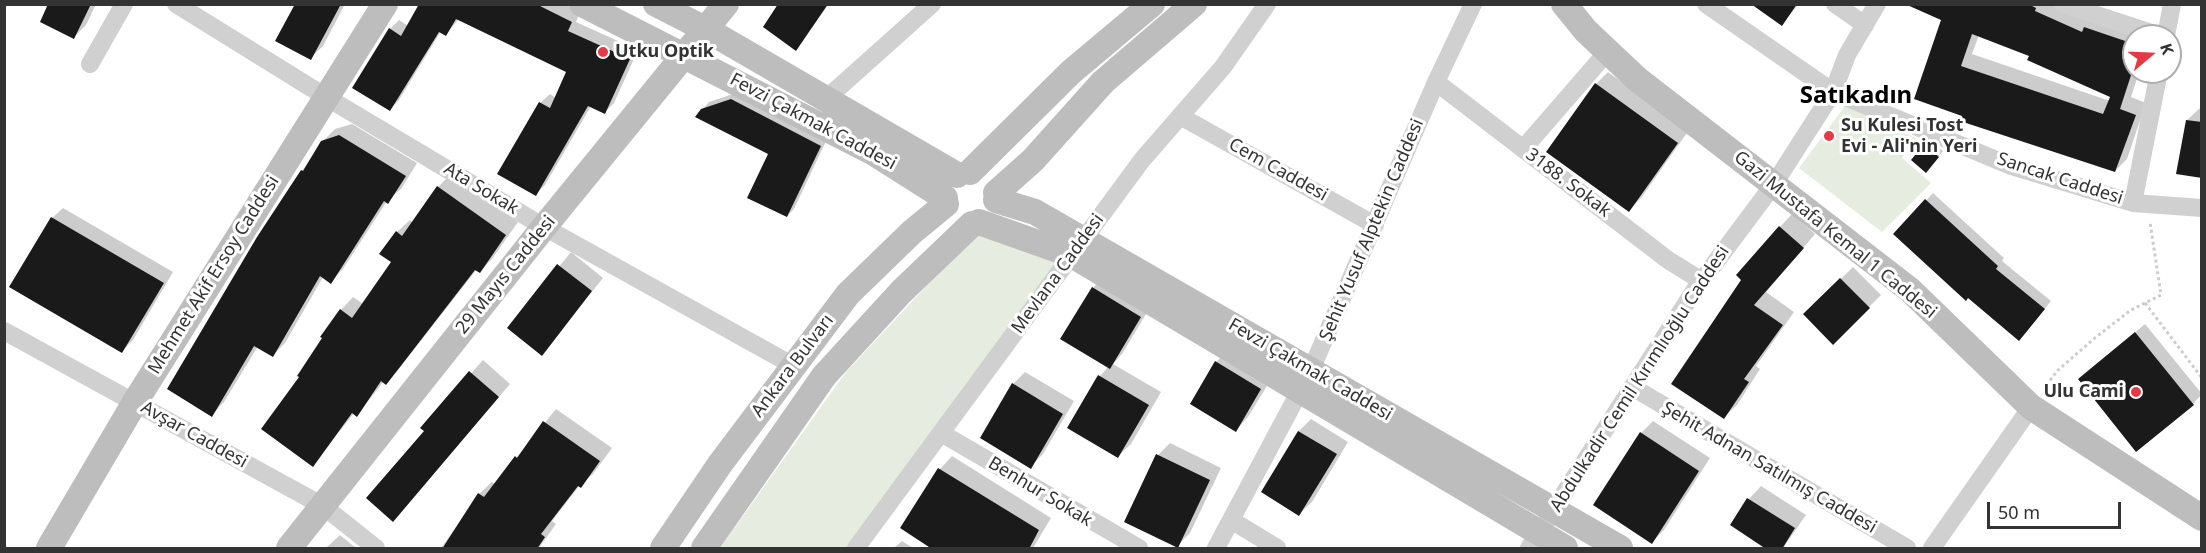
<!DOCTYPE html>
<meta charset="utf-8">
<style>
body{margin:0}
#map{position:relative;width:2206px;height:553px;overflow:hidden;background:#fff;font-family:"Noto Sans",sans-serif}
canvas{display:block}
.frame{position:absolute;inset:0;border:6px solid #333;pointer-events:none}
.north{position:absolute;left:2122px;top:24px;width:60px;height:60px;box-sizing:border-box;background:#fff;border:2px solid #adadad;border-radius:50%;rotate:71deg;font-size:16px;font-weight:700;line-height:24px;text-align:center;color:#333}
.north::after{content:'';display:block;margin:auto;width:21px;height:27px;background:#e63946;clip-path:polygon(50% 0,100% 100%,50% 72%,0 100%)}
.scale{position:absolute;left:1987px;top:502px;width:134px;height:27px;box-sizing:border-box;border:3px solid #333;border-top:0;padding-left:8px;font-size:18px;line-height:21px;white-space:nowrap;color:#333;-webkit-text-stroke:4px #fff;paint-order:stroke}
</style>
<div id="map">
<canvas width="2206" height="553"></canvas>
<div class="frame"></div>
<div class="north">K</div>
<div class="scale">50 m</div>
</div>
<script>
const ctx = document.querySelector('canvas').getContext('2d');
ctx.lineJoin = 'round';
function fillPath(path, color) { ctx.fillStyle = color; ctx.fill(path, 'evenodd'); }
const toPath = rows => new Path2D(rows.map(r => 'M' + r).join(''));
function strokePath(path, color, width, dash) { ctx.strokeStyle = color; ctx.lineWidth = width; ctx.lineCap = dash ? 'butt' : 'round'; ctx.setLineDash(dash || []); ctx.stroke(path); }
function label(font, color, halo, rows, align = 'center') {
  ctx.font = font + ' "Noto Sans",sans-serif'; ctx.lineWidth = 6; ctx.setLineDash([]); ctx.textBaseline = 'middle'; ctx.strokeStyle = halo; ctx.fillStyle = color; for (const [text, x, y, turn = 0] of rows) {
    ctx.save(); ctx.translate(x, y); ctx.rotate((+turn || 0) * Math.PI / 180); ctx.textAlign = isNaN(turn) ? turn : align; if (halo) ctx.strokeText(text, 0, 0); ctx.fillText(text, 0, 0); ctx.restore();
  }
}
fillPath(toPath([
 [1845,106,1916,138,1902,158,1931,183,1882,232,1799,168],
 [978,231,1060,259,847,548,720,548,846,372]
]), '#e6ecdf');
fillPath(toPath([
 [50,4,96,4,86,25,74,37],
 [297,4,345,4,323,46,310,58],
 [421,4,564,4,580,12,576,22,638,50,614,103,605,112,591,106,545,185,536,194,540,103,550,94,556,98,568,72,459,19,446,34,441,31,399,100,390,109,390,29,399,20,408,26],
 [779,4,829,4,796,49],
 [1753,4,1799,4,1782,24],
 [1914,4,2058,4,2134,36,2134,72,2139,72,2131,97,2146,103,2127,159,2115,171,1964,115,1942,19],
 [1979,35,2031,55,2112,96,2110,101,1972,54],
 [1608,72,1689,130,1641,198,1629,210,1596,84],
 [739,92,827,139,794,209,787,216,770,154,702,110,709,102],
 [2200,108,2202,108,2202,177,2187,120],
 [352,124,417,163,401,189,387,201,343,269,330,282,323,277,285,343,273,355,258,346,224,402,212,415,302,171,322,142,335,129],
 [1930,140,1943,151,1930,166,1913,160],
 [450,175,518,222,492,259,480,271,477,269,398,370,386,383,384,381,357,415,354,413,313,465,301,377,341,310,353,297,363,304,393,262,397,232,410,220,413,223,438,187],
 [1933,193,2004,258,2002,261,2051,301,2026,332,1895,234],
 [63,208,173,272,133,340,122,351,52,218],
 [1792,214,1815,234,1766,292,1794,312,1756,366,1760,369,1737,405,1724,417,1674,384,1780,227],
 [571,252,603,278,542,354,509,328],
 [1853,267,1881,295,1833,343,1805,314],
 [1105,275,1152,304,1122,354,1113,364,1161,392,1131,444,1118,456,1069,427,1100,376,1109,366,1093,288],
 [2145,324,2202,394,2193,404,2080,379],
 [1229,350,1273,376,1248,417,1236,430,1216,362],
 [483,360,510,384,393,520,426,431,423,428],
 [1025,372,1074,401,1043,454,1030,467,1013,384],
 [556,409,612,448,593,474,580,485,552,521,556,524,539,548,441,548,479,494,492,482,495,484],
 [1311,419,1348,442,1312,502,1299,514,1263,491,1299,431],
 [1653,421,1710,458,1664,530,1652,542,1641,433],
 [1170,443,1221,468,1190,533,1177,546,1158,455],
 [952,456,1051,518,1033,548,935,548,902,528,940,469],
 [1761,486,1806,515,1783,548,1769,548,1732,525,1749,499],
 [340,535,356,548,326,548],
 [902,541,913,548,894,548]
]), '#0003');
fillPath(toPath([
 [48,4,91,4,74,39,40,22],
 [295,4,341,4,311,60,275,41],
 [419,4,536,4,572,22,568,31,630,59,605,114,588,106,536,196,497,174,539,102,550,108,566,72,456,19,446,36,439,32,390,111,352,88,389,28,401,36],
 [778,4,828,4,796,51,763,27],
 [1751,4,1797,4,1782,26],
 [1905,4,2028,4,2036,8,2035,11,2082,32,2084,27,2134,44,2134,66,2120,109,2136,115,2115,172,1960,121,1962,116,1914,99,1941,20],
 [1972,34,2029,56,2027,60,2110,97,2103,114,1961,66],
 [1595,83,1678,143,1629,212,1546,152],
 [731,99,821,146,787,217,747,198,768,154,695,117,701,109],
 [2186,120,2202,122,2202,178,2176,174],
 [339,135,406,176,388,204,384,201,331,284,320,276,273,357,254,346,212,417,167,389,257,237,301,170,303,171,321,141],
 [1924,144,1939,157,1926,173,1911,160],
 [437,186,506,235,480,273,475,270,386,385,381,381,357,417,352,413,313,467,261,429,299,377,297,376,322,338,320,337,340,309,352,318,391,262,379,254,396,231,402,236],
 [1925,199,1998,266,1996,269,2045,309,2019,341,1968,298,1966,301,1893,234],
 [51,217,164,283,122,353,9,287],
 [1779,226,1804,248,1754,305,1783,325,1744,379,1749,382,1724,419,1671,384,1741,280,1736,275],
 [557,264,592,291,542,356,507,328],
 [1840,278,1870,308,1833,345,1803,314],
 [1092,287,1141,317,1110,369,1060,339],
 [2135,332,2194,405,2136,452,2078,379],
 [1215,361,1261,389,1236,432,1190,404],
 [469,371,499,397,393,522,366,498,424,431,420,428],
 [1098,375,1149,405,1118,458,1067,428],
 [1012,383,1063,414,1031,469,980,438],
 [543,421,600,461,581,488,578,486,541,534,545,537,537,549,442,549,478,493,484,497,515,456,517,458],
 [1298,431,1337,454,1299,516,1261,492],
 [1640,432,1699,471,1652,544,1593,505],
 [1156,454,1210,480,1178,548,1124,522],
 [938,468,1039,530,1029,549,932,549,900,528],
 [1747,498,1795,528,1782,549,1766,549,1730,525]
]), '#1a1a1a');
strokePath(toPath([
 [2145,303,2202,378],
 [2043,390,2057,371,2096,337,2131,310,2161,295,2150,222]
]), '#cdcdcd', 3, [3, 3]);
strokePath(toPath([
 [176,4,326,97,544,227,792,365],
 [1706,4,1833,92,2011,166,2133,203,2202,208],
 [1835,4,1865,25],
 [2063,4,2161,36],
 [2166,36,2172,4],
 [90,64,124,4],
 [1436,82,1668,260,1702,281],
 [827,98,932,4],
 [1180,116,1375,225],
 [1523,149,1608,51],
 [2133,203,2159,72],
 [4,331,323,506,376,548],
 [1632,387,1907,548],
 [941,433,1139,548],
 [1231,520,1277,548],
 [856,548,1142,160,1223,67,1267,4],
 [1216,548,1311,370,1436,82,1473,4],
 [1529,548,1694,291,1774,184,1833,92,1847,55,1877,4],
 [1932,548,2031,407]
]), '#d0d0d0', 18);
strokePath(toPath([
 [582,4,874,153,945,198],
 [656,4,707,30,957,175],
 [1564,4,1586,31,1637,79,1910,290,2031,407,2202,518],
 [970,172,1071,72,1152,4],
 [996,193,1033,160,1103,82,1194,4],
 [996,200,1035,212,1620,548],
 [979,222,1072,255,1565,548],
 [49,548,135,402,385,4],
 [289,548,544,227,726,4],
 [663,548,720,464,848,294,912,232,946,204],
 [704,548,824,376,901,292,972,224]
]), '#bdbdbd', 26);
for (const [x, y, r, color] of [
 [603,52,6,"#e63946"],
 [1829,136,6,"#e63946"],
 [2136,392,6,"#e63946"]
]) { const dot = new Path2D(); dot.arc(x, y, r, 0, 2 * Math.PI); ctx.fillStyle = color; ctx.fill(dot); strokePath(dot, '#fff', 2); }
label('bold 18px', '#333', '#fff', [
 ["Utku Optik",615,52],
 ["Su Kulesi Tost",1841,126],
 ["Evi - Ali'nin Yeri",1841,147],
 ["Ulu Cami",2124,392,"right"]
], 'left');
label('18px', '#333', '#fff', [
 ["Fevzi Çakmak Caddesi",813,122,28],
 ["Cem Caddesi",1278,170,29],
 ["Sancak Caddesi",2060,179,18],
 ["3188. Sokak",1568,183,37],
 ["Ata Sokak",481,189,31],
 ["Şehit Yusuf Alptekin Caddesi",1372,230,-67],
 ["Gazi Mustafa Kemal 1 Caddesi",1835,235,39],
 ["Mevlana Caddesi",1058,274,-54],
 ["Mehmet Akif Ersoy Caddesi",214,275,-58],
 ["29 Mayıs Caddesi",506,275,-51],
 ["Ankara Bulvarı",793,366,-53],
 ["Fevzi Çakmak Caddesi",1310,370,30],
 ["Abdulkadir Cemil Kırımlıoğlu Caddesi",1640,379,-57],
 ["Avşar Caddesi",194,435,29],
 ["Şehit Adnan Satılmış Caddesi",1769,468,30],
 ["Benhur Sokak",1040,492,31]
]);
label('bold 24px', '#000', '#fff', [
 ["Satıkadın",1856,96]
]);
</script>
